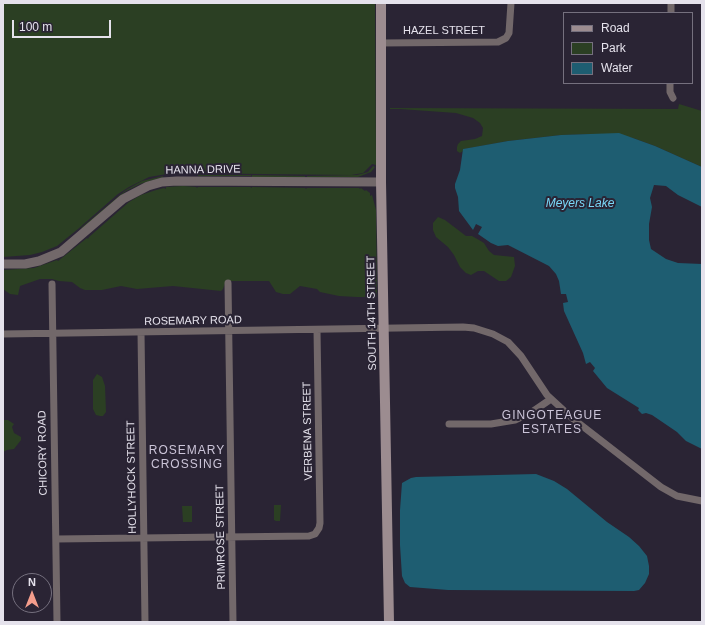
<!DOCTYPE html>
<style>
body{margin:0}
#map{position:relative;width:705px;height:625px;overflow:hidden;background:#2a2434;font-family:Arial,sans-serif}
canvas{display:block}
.frame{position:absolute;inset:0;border:4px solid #e5e2ec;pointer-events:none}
.legend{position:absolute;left:563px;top:12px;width:130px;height:72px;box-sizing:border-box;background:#2a2434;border:1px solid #75707e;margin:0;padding:5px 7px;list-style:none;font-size:12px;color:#e5e2ec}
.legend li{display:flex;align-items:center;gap:8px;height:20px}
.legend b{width:20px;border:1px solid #75707e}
.north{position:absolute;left:12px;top:573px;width:40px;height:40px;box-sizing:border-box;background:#2a2434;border:1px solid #75707e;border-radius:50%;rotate:0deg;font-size:11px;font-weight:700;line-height:16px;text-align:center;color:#e5e2ec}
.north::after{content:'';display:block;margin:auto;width:14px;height:18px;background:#f49d8c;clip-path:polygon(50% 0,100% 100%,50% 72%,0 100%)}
.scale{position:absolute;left:12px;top:20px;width:99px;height:18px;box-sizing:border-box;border:2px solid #e5e2ec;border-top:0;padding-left:5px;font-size:12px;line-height:14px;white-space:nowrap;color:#e5e2ec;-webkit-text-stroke:3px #2a2434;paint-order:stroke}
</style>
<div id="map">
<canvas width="705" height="625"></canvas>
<div class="frame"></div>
<ul class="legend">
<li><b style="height:5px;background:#9c8c90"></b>Road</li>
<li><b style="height:11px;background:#2b3f23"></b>Park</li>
<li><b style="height:11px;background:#1e5d71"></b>Water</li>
</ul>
<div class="north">N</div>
<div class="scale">100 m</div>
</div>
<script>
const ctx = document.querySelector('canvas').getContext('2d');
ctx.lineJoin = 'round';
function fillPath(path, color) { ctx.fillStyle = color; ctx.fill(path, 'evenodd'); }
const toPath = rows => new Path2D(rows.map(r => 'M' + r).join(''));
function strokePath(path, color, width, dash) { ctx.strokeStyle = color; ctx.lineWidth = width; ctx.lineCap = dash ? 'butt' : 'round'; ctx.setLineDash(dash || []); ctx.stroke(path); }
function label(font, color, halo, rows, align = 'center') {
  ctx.font = font + ' Arial,sans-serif'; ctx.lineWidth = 4; ctx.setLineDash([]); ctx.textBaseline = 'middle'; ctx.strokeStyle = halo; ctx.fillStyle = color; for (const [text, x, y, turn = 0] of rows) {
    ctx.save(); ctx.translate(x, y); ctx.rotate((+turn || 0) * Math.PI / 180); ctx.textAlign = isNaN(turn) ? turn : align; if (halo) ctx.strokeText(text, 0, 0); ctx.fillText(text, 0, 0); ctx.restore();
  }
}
fillPath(toPath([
 [3,3,375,3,376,165,372,164,363,173,351,175,173,173,149,177,129,187,118,194,78,229,57,246,42,252,30,255,3,257],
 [679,104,702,111,702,167,655,146,633,138,600,134,561,135,508,141,464,149,463,151,460,153,457,151,457,147,458,144,461,141,475,139,482,136,483,128,480,123,473,118,456,113,400,109,390,109,390,108,678,109],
 [373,166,375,167,371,172,358,177,307,177,307,176,357,175,368,172],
 [198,175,251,175,251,176,198,176],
 [252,175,305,176,305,177,252,177],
 [163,176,163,177,140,184,126,191,82,229,81,228,126,190,142,181],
 [183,186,196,187,197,188,198,187,250,187,252,188,252,187,305,188,306,189,307,188,359,188,360,189,361,188,365,191,366,190,370,193,370,196,372,195,376,210,377,297,357,297,339,296,320,292,317,289,300,286,290,294,283,294,276,292,269,281,226,281,223,289,221,291,173,286,137,289,121,286,102,290,85,290,80,288,72,282,59,281,52,279,40,279,20,286,18,295,10,294,3,289,3,270,34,268,57,260,58,261,87,238,88,239,89,237,129,202,141,195,156,190,164,188,166,189,166,187],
 [438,217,445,220,466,236,472,236,479,240,484,243,489,251,494,255,514,257,515,266,511,277,506,281,499,281,484,271,478,271,471,275,466,273,460,267,454,255,448,247,436,237,433,230,433,223],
 [97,374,102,377,105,386,106,412,103,416,100,416,96,415,93,409,93,380],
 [3,420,8,420,14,424,12,427,14,433,21,437,21,440,14,449,7,450,3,452],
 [274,505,281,505,280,521,276,521,274,520],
 [182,506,192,506,192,522,183,522]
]), '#2b3f23');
fillPath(toPath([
 [619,133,655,146,702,167,702,207,678,195,666,186,654,185,650,198,652,207,649,224,649,240,651,249,666,259,678,263,702,264,702,449,686,441,677,432,652,415,646,413,642,414,638,410,639,408,607,388,593,371,595,368,590,362,586,364,583,353,564,311,563,303,568,302,566,294,561,294,559,281,556,274,549,266,508,245,498,246,491,243,478,234,482,227,476,224,473,230,459,211,458,197,455,188,455,184,460,170,463,149,508,141,561,135],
 [536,474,554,481,567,489,607,522,629,537,639,546,647,556,649,566,649,574,645,583,639,590,634,591,448,590,410,587,405,583,402,576,400,545,400,510,402,483,411,478,416,477]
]), '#1e5d71');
strokePath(toPath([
 [671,13,671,3],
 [381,43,498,42,506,38,509,33,511,3],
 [670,83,670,92,673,98],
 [228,283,233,622],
 [52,284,57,622],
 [141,332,145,622],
 [3,334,463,327,474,328,493,334,508,342,521,356,547,395,572,418,661,487,677,496,702,501],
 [449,424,491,424,515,420,532,412,551,399],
 [56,539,309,536,315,534,319,528,320,523,317,330]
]), '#72686a', 7);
strokePath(toPath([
 [3,264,25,264,39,261,61,252,123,199,148,186,162,182,177,181,381,182]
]), '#72686a', 9);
strokePath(toPath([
 [381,3,381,182,389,622]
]), '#9c8c90', 10);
label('11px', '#e5e2ec', '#2a2434', [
 ["HAZEL STREET",444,31],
 ["HANNA DRIVE",203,170,-1],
 ["SOUTH 14TH STREET",372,313,-91],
 ["ROSEMARY ROAD",193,321,-1],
 ["VERBENA STREET",308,431,-91],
 ["CHICORY ROAD",43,453,-91],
 ["HOLLYHOCK STREET",132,477,-91],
 ["PRIMROSE STREET",221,537,-91]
]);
label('italic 12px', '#7ad8f8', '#2a2434', [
 ["Meyers Lake",580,204]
]);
ctx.letterSpacing = '1px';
label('12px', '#cbc4d8', '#2a2434', [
 ["GINGOTEAGUE",552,416],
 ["ESTATES",552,430],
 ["ROSEMARY",187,451],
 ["CROSSING",187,465]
]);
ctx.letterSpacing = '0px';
</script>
